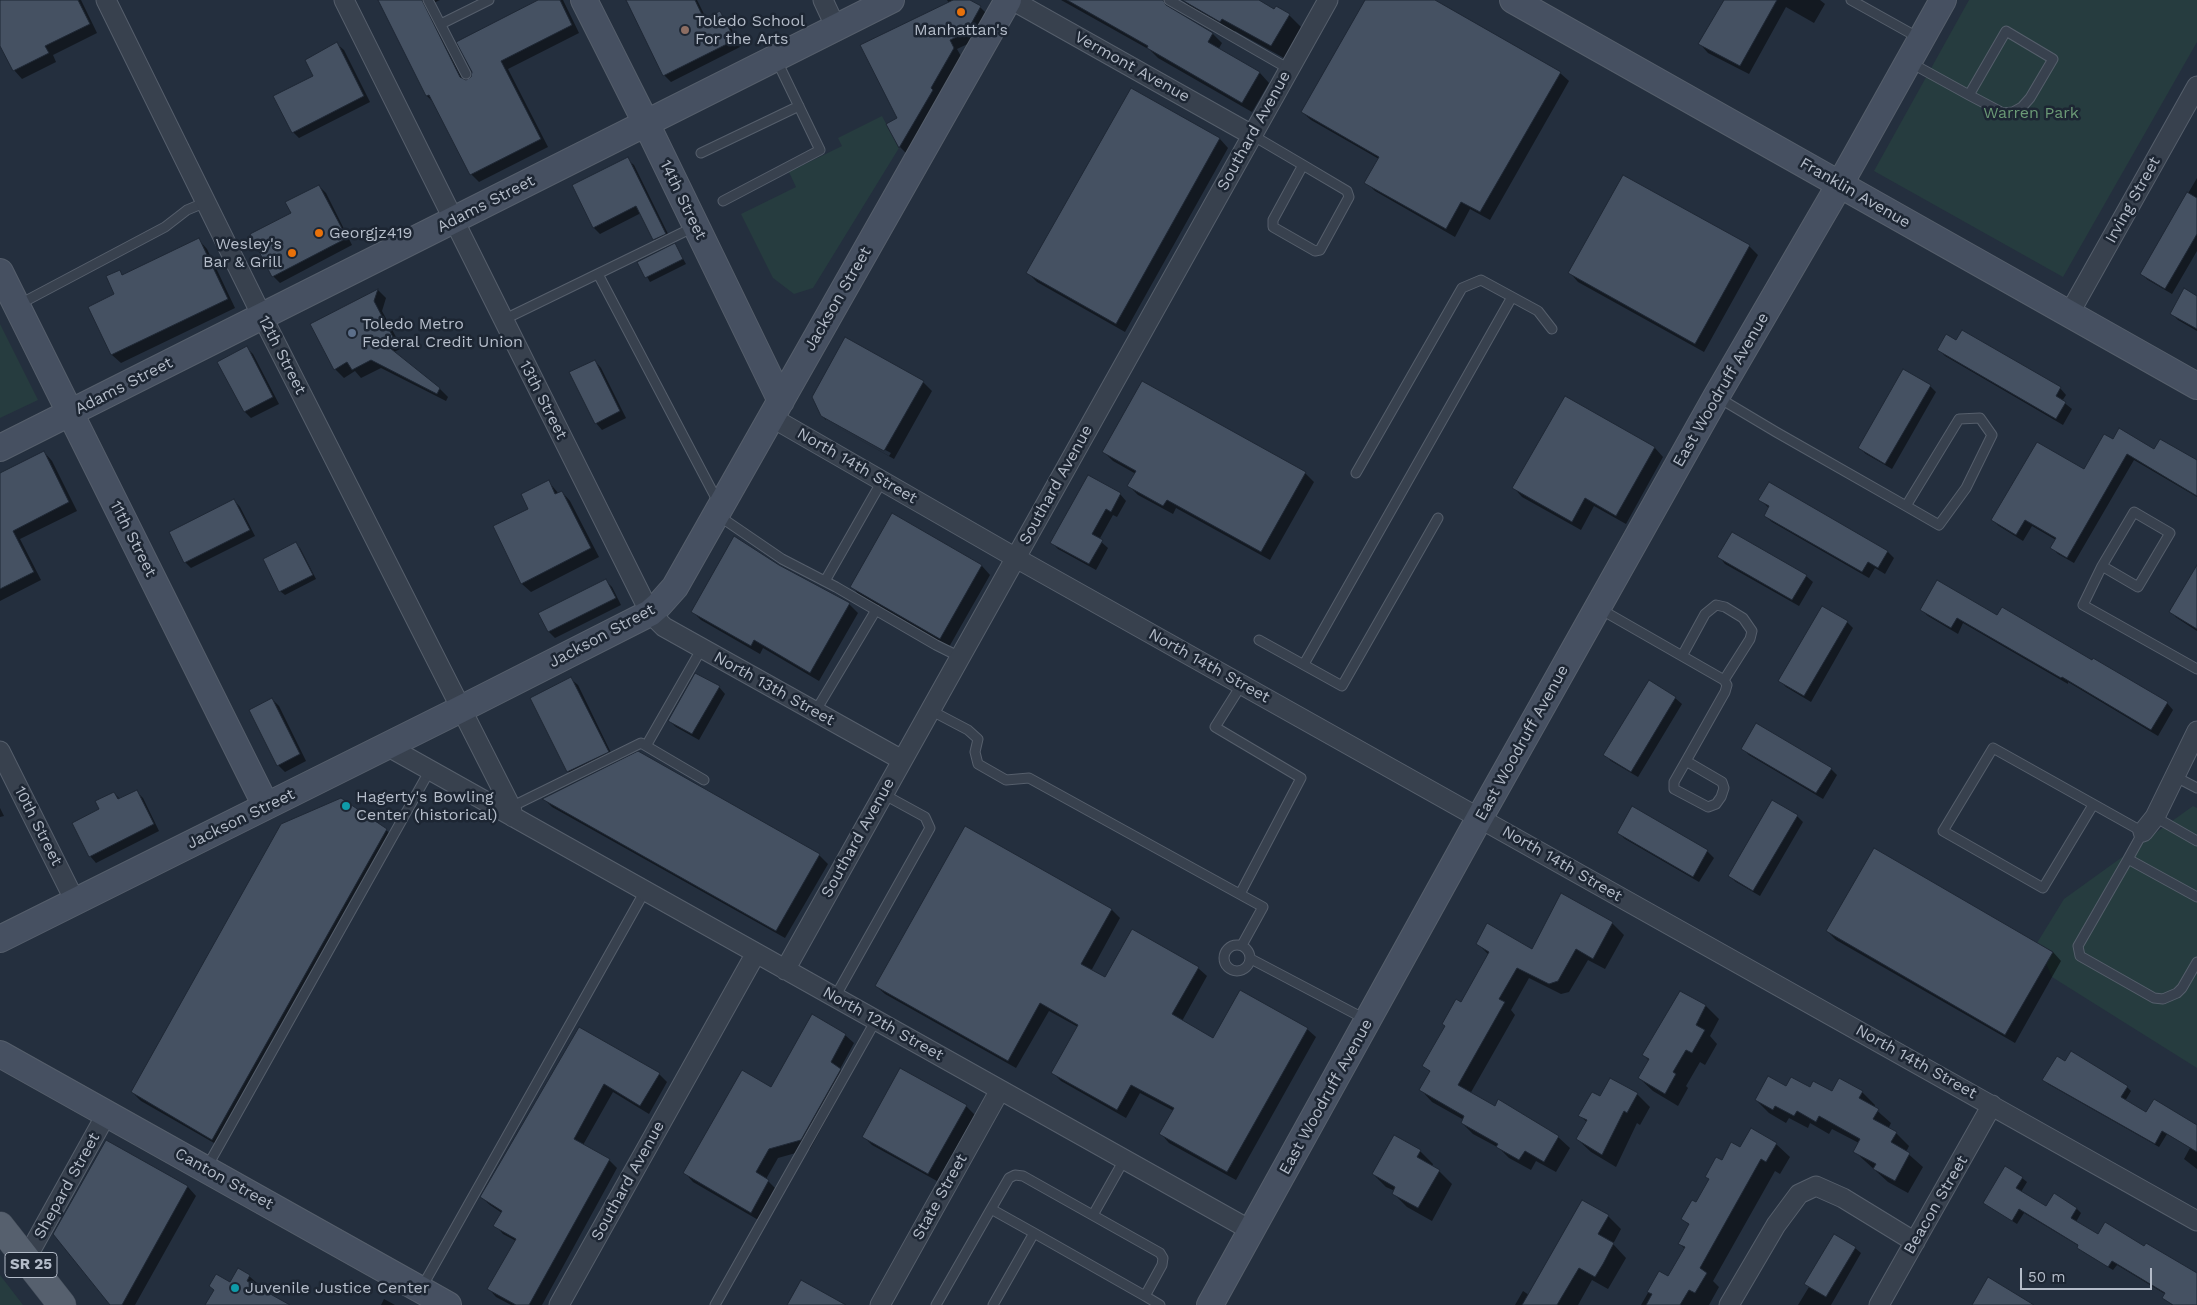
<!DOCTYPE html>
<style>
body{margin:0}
#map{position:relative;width:2197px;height:1305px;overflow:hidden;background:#242f3e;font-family:"Work Sans",sans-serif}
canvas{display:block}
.scale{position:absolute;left:2020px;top:1268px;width:132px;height:22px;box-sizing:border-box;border:2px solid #b4bcc9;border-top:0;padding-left:6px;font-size:15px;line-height:18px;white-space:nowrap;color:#b4bcc9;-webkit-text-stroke:4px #1d2633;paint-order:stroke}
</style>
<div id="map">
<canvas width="2197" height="1305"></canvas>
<div class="scale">50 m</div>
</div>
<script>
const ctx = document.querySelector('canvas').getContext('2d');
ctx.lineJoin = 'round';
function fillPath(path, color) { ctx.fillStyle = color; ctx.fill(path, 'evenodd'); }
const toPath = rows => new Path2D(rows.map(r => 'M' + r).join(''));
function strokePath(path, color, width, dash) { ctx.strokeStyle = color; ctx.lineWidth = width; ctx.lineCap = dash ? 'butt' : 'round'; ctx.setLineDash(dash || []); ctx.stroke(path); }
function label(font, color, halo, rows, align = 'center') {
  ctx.font = font + ' "Work Sans",sans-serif'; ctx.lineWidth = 5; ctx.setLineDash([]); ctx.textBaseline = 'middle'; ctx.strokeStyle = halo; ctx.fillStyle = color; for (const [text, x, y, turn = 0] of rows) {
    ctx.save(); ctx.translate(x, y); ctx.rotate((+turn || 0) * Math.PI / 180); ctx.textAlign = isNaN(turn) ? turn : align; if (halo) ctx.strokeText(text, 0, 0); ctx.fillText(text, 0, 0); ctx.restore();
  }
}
fillPath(toPath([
 [1969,0,2197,0,2197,42,2063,277,1874,171],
 [882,116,899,148,813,288,794,294,773,278,741,214,796,187,789,172,842,146,838,138],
 [0,324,38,400,0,418],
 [2193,806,2197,808,2197,1068,2052,977,2037,943,2064,899],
 [0,1275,23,1305,0,1305]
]), '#263c3f');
fillPath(toPath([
 [0,0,81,0,97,33,53,55,56,62,22,79,14,70,0,43],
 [379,0,440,0,427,6,465,81,469,81,541,0,563,0,579,33,508,69,548,147,479,182,471,174,435,104,427,96],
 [627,0,697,0,707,20,720,13,727,19,740,47,671,82,664,75],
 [947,0,968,0,980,7,989,16,974,41,957,49,962,58,909,156,900,147,888,124,898,119,949,3],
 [1061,0,1143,0,1175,12,1213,34,1222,43,1218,50,1260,73,1269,83,1252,112,1158,58,1150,50],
 [1183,0,1256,0,1275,10,1289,15,1302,28,1284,58,1235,31,1233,34,1195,12],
 [1366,0,1432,0,1560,73,1569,81,1490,220,1470,209,1455,237,1375,191,1366,182,1379,159,1311,120,1302,112],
 [1725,0,1820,0,1825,4,1814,23,1786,7,1749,74,1708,53,1700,44],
 [337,44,344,50,370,102,299,138,293,132,315,76],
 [1132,90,1220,139,1228,148,1125,332,1037,282,1028,273],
 [627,159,634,165,671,240,660,246,654,239,641,213,600,234,594,228,573,186],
 [2197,178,2197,251,2172,294,2148,280,2141,274],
 [319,186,326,193,352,245,280,283,273,276,292,213],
 [199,240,207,249,235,308,121,363,112,355,119,271,124,276],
 [675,245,686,264,650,282,639,262],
 [1749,246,1758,255,1704,352,1578,282,1570,273],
 [378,290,386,298,382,311,402,348,394,352,440,389,448,397,446,401,381,368,361,378,355,371,344,378,335,369,311,325],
 [2197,297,2197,331,2178,320,2171,313],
 [247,348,253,354,279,404,251,418,245,412,219,363],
 [1938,349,2060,388,2066,395,2062,401,2072,409,2063,425,1945,356],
 [595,361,601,368,626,418,602,430,596,423],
 [923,382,932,391,894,459,828,422,889,456,891,453,826,418,826,420,822,416],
 [1930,386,1936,392,1892,469,1866,454,1859,448],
 [1566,397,1655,448,1663,457,1626,524,1594,506,1581,530,1522,497,1514,488],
 [2113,440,2197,462,2197,497,2134,460,2074,563,2058,554,2052,548,2056,540,2032,526,2023,541,1999,526,1992,520,2084,471],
 [44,452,52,461,77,511,20,539,41,580,0,601,0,474],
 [1104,452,1305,473,1314,482,1270,560,1176,508,1173,514,1138,495,1129,486,1136,474,1113,461],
 [548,481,559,494,562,492,570,501,599,557,531,592,522,584,495,527,530,510],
 [1769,484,1888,552,1894,558,1885,574,1875,568,1869,578,1772,522,1765,516,1769,508,1760,500],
 [1120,494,1126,501,1117,517,1113,515,1099,540,1108,548,1096,570,1058,549,1052,543],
 [234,500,240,507,255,536,191,568,185,562],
 [893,515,982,566,990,575,949,647,860,596,852,587],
 [296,544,300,548,316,579,285,595,280,591,265,560],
 [1719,557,1806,576,1813,582,1799,606,1725,564],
 [778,566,849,604,858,613,819,681,763,648,760,654,701,620,692,611],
 [2197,567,2197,631,2177,618,2170,612],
 [606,581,612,587,621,605,555,638,549,632,539,614],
 [1921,610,1998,616,2167,703,2173,710,2158,736,2068,682,2068,684,1963,623,1958,634,1928,616],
 [1847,622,1853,628,1811,702,1786,687,1780,681],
 [571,679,578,685,614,759,574,778,568,772,532,699],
 [719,687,725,694,699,740,676,727,669,721],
 [1675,698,1682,704,1638,777,1611,761,1605,755],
 [272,699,279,706,306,761,285,772,278,765,251,710],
 [1742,748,1831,769,1837,775,1823,799,1749,755],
 [701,788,819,855,828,864,785,938,552,807,544,799],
 [136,791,143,798,159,831,96,863,90,856,100,810,114,793,120,799],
 [0,808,4,816,0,817],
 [1797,816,1803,822,1760,896,1736,882,1729,876],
 [965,827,1112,910,1120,918,1091,971,1105,979,1198,968,1207,976,1182,1021,1214,1039,1307,1029,1316,1037,1236,1180,1169,1143,1161,1134,1174,1111,1140,1093,1126,1118,1061,1081,1053,1073,1078,1027,1049,1011,1016,1068,885,994,876,986],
 [386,830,395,838,221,1147,141,1101,132,1092],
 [1618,833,1707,851,1714,858,1699,882,1625,839],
 [1874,850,2053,952,2061,961,2015,1043,1836,940,1827,931],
 [1562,895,1612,923,1624,935,1605,969,1588,960,1569,992,1561,994,1529,978,1511,1010,1515,1015,1470,1094,1495,1108,1558,1137,1570,1148,1556,1172,1536,1161,1531,1170,1509,1158,1499,1148,1473,1134,1462,1123,1464,1120,1432,1102,1421,1090,1431,1073,1424,1066,1489,955,1477,943,1532,951],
 [1681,992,1706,1006,1719,1019,1710,1036,1717,1044,1705,1065,1700,1062,1686,1086,1688,1088,1678,1106,1653,1091,1639,1078,1649,1061,1643,1054],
 [579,1028,659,1074,667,1082,649,1114,613,1092,583,1145,609,1160,617,1168,542,1305,511,1305,496,1297,488,1288,516,1241,503,1234,495,1225,502,1213,490,1205,481,1197],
 [845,1035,854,1043,840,1069,849,1078,810,1149,778,1158,766,1179,777,1190,760,1221,693,1182,685,1173,771,1088],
 [2065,1062,2127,1087,2131,1091,2125,1101,2146,1114,2197,1136,2197,1169,2184,1159,2190,1148,2167,1134,2159,1147,2048,1084,2044,1080],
 [1787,1087,1832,1093,1862,1092,1875,1105,1874,1108,1891,1123,1888,1129,1896,1133,1909,1146,1906,1152,1923,1167,1908,1193,1888,1182,1854,1151,1859,1143,1832,1129,1829,1134,1810,1123,1808,1128,1789,1118,1786,1123,1769,1113,1756,1100],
 [1637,1094,1650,1107,1640,1125,1637,1123,1616,1167,1591,1152,1577,1139,1587,1122,1580,1116,1600,1098],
 [966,1106,975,1115,937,1181,872,1145,863,1136],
 [106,1141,188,1187,196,1196,135,1305,112,1305],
 [1776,1144,1790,1157,1780,1174,1775,1171,1713,1281,1719,1287,1709,1305,1641,1305,1660,1272,1668,1278,1685,1249,1680,1244,1690,1226,1683,1219,1696,1204,1722,1162,1740,1148],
 [1420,1151,1433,1164,1432,1167,1439,1171,1452,1184,1432,1221,1407,1207,1393,1193,1395,1191,1386,1187,1373,1174],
 [2022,1178,2027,1182,2021,1192,2047,1208,2077,1209,2081,1213,2076,1222,2099,1236,2145,1247,2197,1274,2197,1305,2172,1305,2163,1298,2165,1294,2117,1265,2113,1270,2083,1252,2079,1246,2024,1213,2017,1224,1984,1203],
 [1608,1216,1621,1229,1613,1244,1626,1258,1608,1289,1592,1280,1578,1305,1515,1305,1523,1291,1529,1295],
 [1855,1248,1861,1253,1831,1305,1798,1305,1809,1287],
 [249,1276,258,1284,256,1287,287,1305,206,1305,230,1284],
 [384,1299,395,1305,381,1305]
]), '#0007');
const building = toPath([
 [0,0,78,0,90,24,45,46,49,53,13,71,0,46,0,0],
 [378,0,422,0,460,77,466,80,471,77,472,72,456,42,538,0,560,0,572,25,501,61,541,139,470,175,429,95,426,96,378,0],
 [626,0,695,0,704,19,720,11,735,40,663,76,626,0],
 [953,0,970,0,981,6,966,33,950,40,954,48,931,88,933,90,899,148,886,124,897,118,860,45,953,0],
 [1067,0,1163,0,1166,5,1213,33,1208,42,1260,72,1242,103,1147,48,1148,46,1067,0],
 [1182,0,1259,0,1274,9,1276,6,1290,14,1271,46,1222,19,1220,22,1182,0],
 [1365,0,1435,0,1561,72,1480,212,1461,202,1446,229,1364,183,1379,157,1301,112,1365,0],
 [1724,0,1777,0,1740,66,1698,44,1724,0],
 [337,42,364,96,292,133,273,96,313,76,305,60,337,42],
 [1131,88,1220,138,1116,324,1026,273,1131,88],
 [628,157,666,234,653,240,636,206,593,228,572,185,628,157],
 [1623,175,1750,245,1695,344,1568,273,1623,175],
 [319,185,347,238,272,277,250,234,291,213,285,202,319,185],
 [2187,192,2197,198,2197,234,2165,289,2140,274,2187,192],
 [199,238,228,299,111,355,88,307,114,294,106,276,120,270,122,275,199,238],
 [675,243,683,259,645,278,637,262,675,243],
 [2184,288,2197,296,2197,329,2170,314,2184,288],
 [378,289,374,301,394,339,385,344,440,388,437,394,371,360,352,370,347,362,334,370,310,324,378,289],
 [1962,330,2061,387,2056,396,2066,402,2056,419,1937,350,1946,334,1956,340,1962,330],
 [845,337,924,381,884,451,821,416,812,397,845,337],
 [247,346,273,397,244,412,217,362,247,346],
 [595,360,620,411,595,424,569,372,595,360],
 [1903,369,1931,385,1885,464,1858,448,1903,369],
 [1142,381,1306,472,1261,552,1167,500,1163,506,1127,486,1136,471,1102,452,1142,381],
 [1565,396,1655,447,1616,516,1585,498,1572,522,1512,488,1565,396],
 [2119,428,2154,449,2160,439,2197,460,2197,496,2127,454,2067,558,2050,548,2056,538,2025,520,2016,535,1991,520,2037,442,2084,469,2104,434,2113,439,2119,428],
 [44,451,69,502,13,531,34,572,0,589,0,473,44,451],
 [1088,475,1121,493,1111,512,1106,509,1092,534,1103,540,1089,564,1050,543,1088,475],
 [549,480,555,494,562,491,591,548,521,584,493,526,528,509,521,494,549,480],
 [1769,482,1888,551,1878,568,1868,562,1862,572,1764,516,1769,506,1758,500,1769,482],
 [234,499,250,530,184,563,169,532,234,499],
 [892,513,982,565,940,639,850,587,892,513],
 [1732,532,1807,575,1792,600,1717,557,1732,532],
 [734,536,779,565,850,603,810,673,754,640,751,646,691,612,734,536],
 [296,542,313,575,279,592,263,559,296,542],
 [2197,565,2197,629,2169,612,2197,565],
 [606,579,616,598,548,632,538,613,606,579],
 [1937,580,1997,615,2002,607,2092,660,2093,658,2168,702,2151,730,2062,677,2061,678,1957,618,1951,628,1920,610,1937,580],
 [1822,606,1848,621,1804,696,1778,681,1822,606],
 [695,673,720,686,692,734,668,721,695,673],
 [571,677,609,752,567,772,530,698,571,677],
 [1649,680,1676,697,1631,772,1603,755,1649,680],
 [272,698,300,754,277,766,249,710,272,698],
 [1756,723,1832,768,1816,793,1741,749,1756,723],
 [638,751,820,854,776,931,542,799,638,751],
 [137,790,154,824,89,857,72,823,99,809,95,801,114,792,118,799,137,790],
 [341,798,387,829,212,1140,131,1092,281,824,341,798],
 [1772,800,1798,815,1753,891,1728,876,1772,800],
 [1632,806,1708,850,1693,877,1617,833,1632,806],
 [965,826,1112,909,1081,964,1105,977,1132,929,1199,967,1172,1014,1213,1038,1240,990,1308,1028,1227,1172,1159,1134,1174,1108,1131,1085,1117,1110,1051,1073,1078,1025,1040,1003,1008,1061,875,986,965,826],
 [1874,848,2053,952,2005,1035,1826,931,1874,848],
 [1561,893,1613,922,1593,959,1576,949,1558,981,1549,984,1517,968,1499,999,1505,1002,1458,1085,1495,1106,1498,1099,1559,1136,1544,1162,1525,1151,1519,1160,1496,1147,1498,1144,1461,1123,1464,1116,1419,1090,1430,1071,1422,1066,1445,1026,1442,1024,1456,999,1461,1002,1489,952,1476,944,1487,923,1532,949,1561,893],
 [1680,991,1706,1005,1696,1025,1705,1030,1692,1053,1686,1050,1673,1072,1676,1074,1665,1094,1638,1078,1649,1059,1642,1055,1680,991],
 [812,1014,846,1034,831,1062,841,1069,801,1140,769,1149,756,1172,769,1180,751,1213,683,1173,742,1070,771,1087,812,1014],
 [579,1027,660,1073,640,1106,604,1084,574,1139,610,1159,529,1305,516,1305,487,1289,516,1239,493,1226,502,1211,480,1197,579,1027],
 [2071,1051,2128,1086,2121,1097,2146,1112,2154,1099,2197,1125,2197,1152,2162,1131,2155,1144,2042,1080,2057,1056,2065,1061,2071,1051],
 [900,1068,967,1105,928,1174,862,1137,900,1068],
 [1768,1076,1786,1086,1791,1077,1810,1087,1813,1081,1832,1091,1839,1078,1863,1091,1859,1098,1879,1109,1873,1119,1897,1132,1891,1142,1910,1153,1895,1181,1873,1169,1876,1164,1853,1152,1860,1139,1819,1116,1816,1122,1797,1111,1794,1116,1775,1106,1773,1110,1755,1100,1768,1076],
 [1610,1078,1638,1093,1627,1113,1624,1111,1602,1155,1576,1139,1587,1120,1578,1116,1592,1092,1600,1096,1610,1078],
 [1751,1128,1777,1143,1766,1162,1761,1159,1700,1268,1707,1273,1695,1293,1689,1290,1680,1305,1646,1305,1652,1294,1647,1292,1659,1271,1668,1276,1685,1247,1678,1244,1689,1224,1681,1219,1692,1200,1696,1202,1709,1179,1705,1177,1716,1157,1722,1160,1731,1142,1740,1147,1751,1128],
 [1394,1135,1421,1150,1417,1157,1440,1170,1418,1208,1392,1194,1395,1187,1372,1174,1394,1135],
 [106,1140,188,1186,122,1305,110,1305,53,1234,106,1140],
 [2005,1166,2023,1177,2016,1188,2046,1206,2054,1193,2077,1208,2071,1218,2098,1234,2105,1222,2144,1246,2146,1243,2197,1273,2197,1305,2173,1305,2162,1298,2165,1293,2112,1261,2108,1267,2077,1248,2078,1245,2019,1209,2012,1221,1983,1203,2005,1166],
 [1582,1200,1609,1215,1598,1234,1614,1243,1603,1264,1595,1277,1579,1268,1557,1305,1522,1305,1582,1200],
 [1834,1234,1856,1247,1826,1297,1804,1284,1834,1234],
 [238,1268,250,1275,247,1281,290,1305,205,1305,214,1290,209,1286,216,1274,230,1282,238,1268],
 [1988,1277,2034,1305,1972,1305,1988,1277],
 [801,1280,846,1305,787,1305,801,1280]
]);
fillPath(building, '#455162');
strokePath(building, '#1f2835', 1);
const lane = toPath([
 [428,0,466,74],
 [1169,0,1289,69],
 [1851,0,1919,38],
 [441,24,489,0],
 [1911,63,1969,95,2003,113,2013,112,2022,107,2030,98,2053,59,2006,31,1969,95],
 [1252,135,1303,165,1347,191,1349,197,1320,250,1315,251,1273,227,1273,220,1303,165],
 [701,153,799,106],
 [723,201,820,150,777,61],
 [598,274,718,502],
 [18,305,165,227,187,210,206,202],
 [503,320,694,227],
 [1719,398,1776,432,1906,506,1939,525,1966,488,1992,435,1980,418,1959,419,1906,506],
 [1356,473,1462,288,1481,280,1538,311,1552,329],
 [719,516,782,559,836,587,936,645,960,657],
 [2102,566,2138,587,2170,533,2134,512,2102,566,2083,605,2197,669],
 [825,581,882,481],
 [1600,609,1724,680,1727,685,1725,692,1686,761,1674,782,1674,789,1708,807,1716,804,1721,797,1724,788,1722,782,1686,761],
 [1259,640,1342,686,1438,518],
 [1682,656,1705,614,1716,605,1725,607,1743,618,1752,631,1750,639,1724,680],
 [1304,664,1512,297],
 [930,710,968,730,978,739,975,752,978,764,1006,780,1029,778,1263,907,1242,945],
 [815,712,876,610],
 [646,746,702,648],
 [2174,776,2197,788],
 [2093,805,2043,888,1943,831,1993,748,2143,832,2128,859,2197,897],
 [511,807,641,743,704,780],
 [2155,817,2197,841],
 [2128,859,2078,946,2080,956,2154,998,2163,999,2177,993,2182,988,2197,962],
 [1240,894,1301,778,1215,727,1242,684],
 '1224 958a13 13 0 1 1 26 0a13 13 0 1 1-26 0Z',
 [1251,959,1365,1019],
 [835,997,930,828,925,817,883,794],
 [207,1167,430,770],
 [1093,1215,1124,1160],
 [422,1287,645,891],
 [1145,1296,1162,1265,1163,1258,1160,1253,1023,1176,1015,1175,1009,1178,991,1209,1034,1233,1145,1296,1160,1305],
 [715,1305,876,1020],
 [936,1305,991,1209],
 [993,1305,1034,1233]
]);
const street = toPath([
 [106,0,262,316,511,807,513,817],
 [344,0,650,613,664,627,902,760],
 [823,0,836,28],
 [1012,0,1252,135],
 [2069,314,2197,86],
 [771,417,1016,558,2197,1221],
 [387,746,1252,1231],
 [0,751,75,901],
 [2143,832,2155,817,2197,731],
 [785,970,1328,0],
 [26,1259,107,1113],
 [559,1305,756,953],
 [880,1305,1000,1090],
 [1729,1305,1776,1225,1799,1194,1816,1186,1843,1198,1915,1242],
 [1879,1305,1992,1105]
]);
const secondary = toPath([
 [584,0,646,123,781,401],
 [1513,0,2197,386],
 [0,272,266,806],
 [0,448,891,0],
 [0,939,461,709,650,613,659,605,675,587,1008,0],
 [0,1054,448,1305],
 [1210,1305,1480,817,1716,397,1840,184,1943,0]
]);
const primary = toPath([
 [0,1226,62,1305]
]);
strokePath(lane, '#565f6c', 11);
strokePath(street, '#565f6c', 21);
strokePath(secondary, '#565f6c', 28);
strokePath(primary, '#414a57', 29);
strokePath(lane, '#38414e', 9);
strokePath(street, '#38414e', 19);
strokePath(secondary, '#465061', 26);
strokePath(primary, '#56606e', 28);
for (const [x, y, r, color] of [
 [961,12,5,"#e8710a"],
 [685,30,5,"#8d6e63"],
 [319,233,5,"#e8710a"],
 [292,253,5,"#e8710a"],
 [352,333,5,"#5c6f8a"],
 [346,806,5,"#0f9aa8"],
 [235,1288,5,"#0f9aa8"]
]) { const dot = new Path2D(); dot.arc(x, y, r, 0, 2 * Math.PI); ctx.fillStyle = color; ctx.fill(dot); strokePath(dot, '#1d2633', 2); }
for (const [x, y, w] of [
 [31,1265,52]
]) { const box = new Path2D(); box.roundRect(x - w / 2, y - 12.5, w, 25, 4); ctx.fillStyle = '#1d2633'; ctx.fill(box); strokePath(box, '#b4bcc9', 1); }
label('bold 15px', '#b4bcc9', null, [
 ["SR 25",31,1265]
]);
label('16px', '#b4bcc9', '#1d2633', [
 ["Toledo School",695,21],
 ["For the Arts",695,39],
 ["Manhattan's",961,30,"center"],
 ["Georgjz419",329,233],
 ["Wesley's",282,244,"right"],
 ["Bar & Grill",282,262,"right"],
 ["Toledo Metro",362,324],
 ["Federal Credit Union",362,342],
 ["Hagerty's Bowling",356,797],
 ["Center (historical)",356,815],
 ["Juvenile Justice Center",245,1288]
], 'left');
label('16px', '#b4bcc9', '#1d2633', [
 ["Vermont Avenue",1132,67,29],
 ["Southard Avenue",1254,131,-61],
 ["Franklin Avenue",1855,193,30],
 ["14th Street",683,200,64],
 ["Irving Street",2133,200,-61],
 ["Adams Street",486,204,-27],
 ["Jackson Street",838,299,-60],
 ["12th Street",282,355,63],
 ["Adams Street",124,386,-27],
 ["East Woodruff Avenue",1721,390,-60],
 ["13th Street",543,400,63],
 ["North 14th Street",857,466,30],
 ["Southard Avenue",1056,485,-61],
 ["11th Street",133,539,63],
 ["Jackson Street",602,636,-28],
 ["North 14th Street",1209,666,29],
 ["North 13th Street",774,689,29],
 ["East Woodruff Avenue",1522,743,-61],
 ["Jackson Street",241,819,-26],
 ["10th Street",38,826,63],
 ["Southard Avenue",858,838,-61],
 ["North 14th Street",1562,864,30],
 ["North 12th Street",883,1024,29],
 ["North 14th Street",1916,1062,29],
 ["East Woodruff Avenue",1326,1097,-61],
 ["Canton Street",224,1179,29],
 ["Southard Avenue",628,1181,-61],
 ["Shepard Street",67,1186,-61],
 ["State Street",940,1197,-61],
 ["Beacon Street",1936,1205,-60]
]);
label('16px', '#6b9a76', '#1d2633', [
 ["Warren Park",2031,113]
]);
</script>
